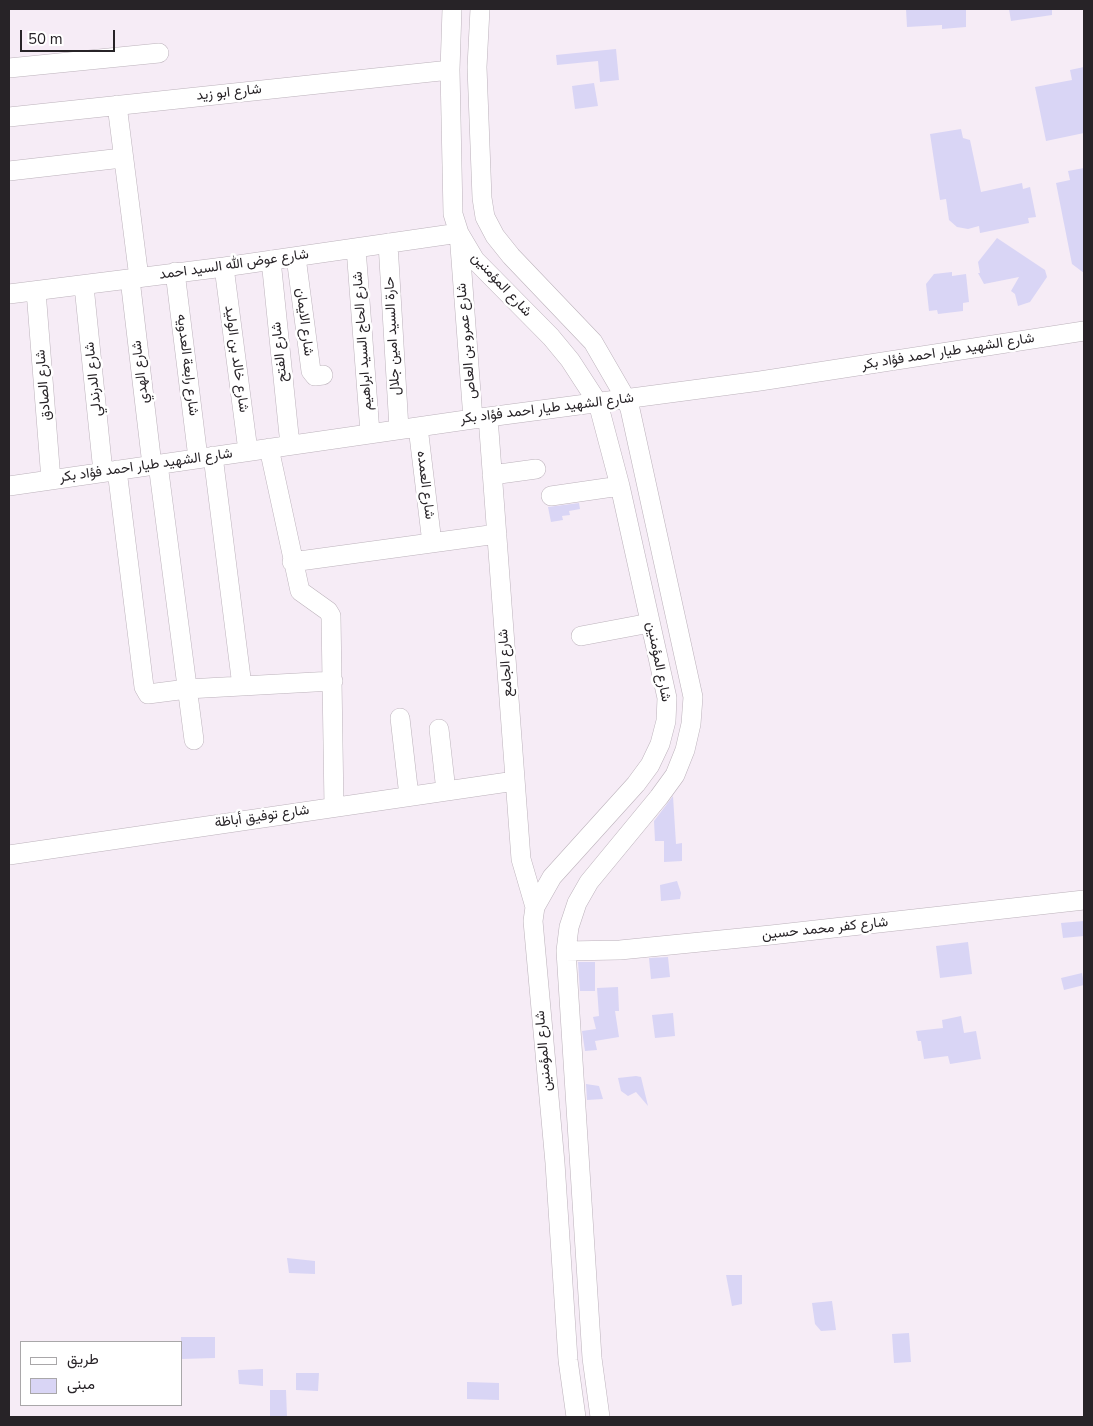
<!DOCTYPE html>
<meta charset="utf-8">
<style>
body{margin:0}
#map{position:relative;width:1093px;height:1426px;overflow:hidden;background:#f6ecf6;font-family:"Nunito Sans",Vazirmatn,sans-serif}
canvas{display:block}
.frame{position:absolute;inset:0;border:10px solid #272327;pointer-events:none}
.legend{position:absolute;left:20px;top:1341px;width:162px;height:65px;box-sizing:border-box;background:#fff;border:1px solid #a9a7a9;margin:0;padding:6px 9px;list-style:none;font-size:15px;color:#272327}
.legend li{display:flex;align-items:center;gap:10px;height:25px}
.legend b{width:25px;border:1px solid #a9a7a9}
.scale{position:absolute;left:20px;top:30px;width:95px;height:22px;box-sizing:border-box;border:2px solid #272327;border-top:0;padding-left:6px;font-size:15px;line-height:18px;white-space:nowrap;color:#272327;-webkit-text-stroke:4px #fff;paint-order:stroke}
</style>
<div id="map">
<canvas width="1093" height="1426"></canvas>
<div class="frame"></div>
<ul class="legend">
<li><b style="height:6px;background:#fff"></b>طريق</li>
<li><b style="height:14px;background:#d9d5f5"></b>مبنى</li>
</ul>
<div class="scale">50 m</div>
</div>
<script>
const ctx = document.querySelector('canvas').getContext('2d');
ctx.lineJoin = 'round';
function fillPath(path, color) { ctx.fillStyle = color; ctx.fill(path, 'evenodd'); }
const toPath = rows => new Path2D(rows.map(r => 'M' + r).join(''));
function strokePath(path, color, width, dash) { ctx.strokeStyle = color; ctx.lineWidth = width; ctx.lineCap = dash ? 'butt' : 'round'; ctx.setLineDash(dash || []); ctx.stroke(path); }
function label(font, color, halo, rows, align = 'center') {
  ctx.font = font + ' "Nunito Sans",Vazirmatn,sans-serif'; ctx.lineWidth = 5; ctx.setLineDash([]); ctx.textBaseline = 'middle'; ctx.strokeStyle = halo; ctx.fillStyle = color; for (const [text, x, y, turn = 0] of rows) {
    ctx.save(); ctx.translate(x, y); ctx.rotate((+turn || 0) * Math.PI / 180); ctx.textAlign = isNaN(turn) ? turn : align; if (halo) ctx.strokeText(text, 0, 0); ctx.fillText(text, 0, 0); ctx.restore();
  }
}
fillPath(toPath([
 [906,9,966,9,966,27,942,29,942,25,907,27],
 [1009,9,1052,9,1052,15,1011,21],
 [616,49,619,80,600,82,598,61,557,65,556,55],
 [1084,67,1084,133,1046,141,1035,87,1072,80,1070,70],
 [594,83,598,106,575,109,572,86],
 [961,129,963,138,970,140,981,192,1022,183,1023,189,1030,187,1036,217,1028,218,1029,223,980,233,979,226,968,229,957,227,949,220,946,199,940,200,930,134],
 [1084,168,1084,273,1072,264,1056,183,1070,180,1068,171],
 [997,238,1045,270,1047,277,1030,302,1018,306,1015,294,1011,291,1019,277,984,284,978,273,980,273,978,262],
 [952,272,952,276,966,274,969,302,963,303,963,311,938,314,937,310,929,311,926,284,934,274],
 [579,503,580,509,569,511,570,515,562,516,563,520,551,522,548,507],
 [673,796,676,844,682,843,682,861,664,862,664,841,655,841,654,821],
 [677,881,681,893,680,899,661,901,660,885],
 [1084,921,1084,936,1063,938,1061,923],
 [968,942,972,974,940,978,936,946],
 [668,957,670,977,651,979,649,958],
 [578,962,595,962,595,991,580,991],
 [1082,973,1084,985,1064,990,1061,978],
 [618,987,619,1011,615,1011,619,1037,595,1041,597,1050,585,1051,582,1031,596,1029,593,1017,599,1016,597,988],
 [673,1013,675,1036,655,1038,652,1015],
 [961,1016,964,1033,976,1031,981,1059,950,1064,948,1056,924,1059,921,1041,918,1041,916,1031,943,1028,942,1020],
 [636,1076,641,1077,648,1106,636,1092,628,1096,621,1091,618,1078],
 [586,1084,599,1086,603,1099,587,1100],
 [287,1258,315,1261,315,1274,289,1273],
 [726,1275,742,1275,742,1304,732,1306],
 [832,1301,836,1330,821,1331,815,1324,812,1303],
 [909,1333,911,1362,894,1363,892,1334],
 [181,1337,215,1337,215,1358,181,1359],
 [263,1369,263,1386,239,1384,238,1370],
 [296,1373,319,1373,318,1391,296,1390],
 [467,1382,499,1383,499,1400,467,1399],
 [270,1390,286,1390,287,1417,270,1417]
]), '#d9d5f5');
const minor = toPath([
 [452,9,450,70,453,214,459,233,475,260,551,337,570,360,598,403,620,486,667,698,666,721,660,744,650,765,636,784,552,877,535,907,533,921,555,1163,568,1360,576,1417],
 [480,9,477,67,482,198,485,217,495,236,511,256,593,342,626,399,630,409,693,697,691,724,685,750,675,775,659,797,589,882,577,903,569,927,566,951,592,1358,600,1417],
 [9,68,159,53],
 [117,105,139,278],
 [9,117,450,70],
 [9,171,122,158],
 [388,243,399,429],
 [356,248,370,433],
 [296,257,311,371,315,376,323,375],
 [271,260,290,445],
 [224,267,248,451],
 [175,272,198,458],
 [130,279,152,465],
 [84,286,103,472],
 [36,291,51,480],
 [9,294,224,267,459,233,473,419],
 [488,417,521,859,535,907],
 [418,427,432,543],
 [269,448,300,591,328,611,331,616,334,807],
 [213,456,242,686],
 [158,464,194,740],
 [117,470,144,687,148,694,187,689,333,681],
 [492,475,536,469],
 [9,486,473,419,760,381,1084,331],
 [551,496,620,486],
 [292,562,497,534],
 [581,636,650,623],
 [400,718,409,796],
 [439,729,446,791],
 [9,855,515,781],
 [566,951,620,950,771,935,1084,900]
]);
strokePath(minor, '#bcb2bb', 20);
strokePath(minor, '#fff', 19);
label('14px', '#272327', '#fff', [
 ["شارع ابو زيد",229,93,-6],
 ["شارع عوض الله السيد احمد",234,265,-8],
 ["شارع المؤمنين",501,285,47],
 ["شارع الايمان",304,322,83],
 ["حارة السيد امين جلال",393,336,-93],
 ["شارع الحاج السيد ابراهيم",363,341,-94],
 ["شارع عمرو بن العاص",467,341,-95],
 ["شارع الفتح",280,352,-96],
 ["شارع الشهيد طيار احمد فؤاد بكر",948,352,-9],
 ["شارع خالد بن الوليد",236,359,82],
 ["شارع رابعة العدويه",187,365,83],
 ["شارع الهدي",141,372,-97],
 ["شارع الدرندلي",94,379,-96],
 ["شارع الصادق",44,385,-95],
 ["شارع الشهيد طيار احمد فؤاد بكر",547,409,-7],
 ["شارع الشهيد طيار احمد فؤاد بكر",146,466,-8],
 ["شارع العمده",425,485,83],
 ["شارع المؤمنين",658,662,79],
 ["شارع الجامع",506,663,-94],
 ["شارع توفيق أباظة",262,817,-8],
 ["شارع كفر محمد حسين",825,929,-6],
 ["شارع المؤمنين",544,1051,-95]
]);
</script>
